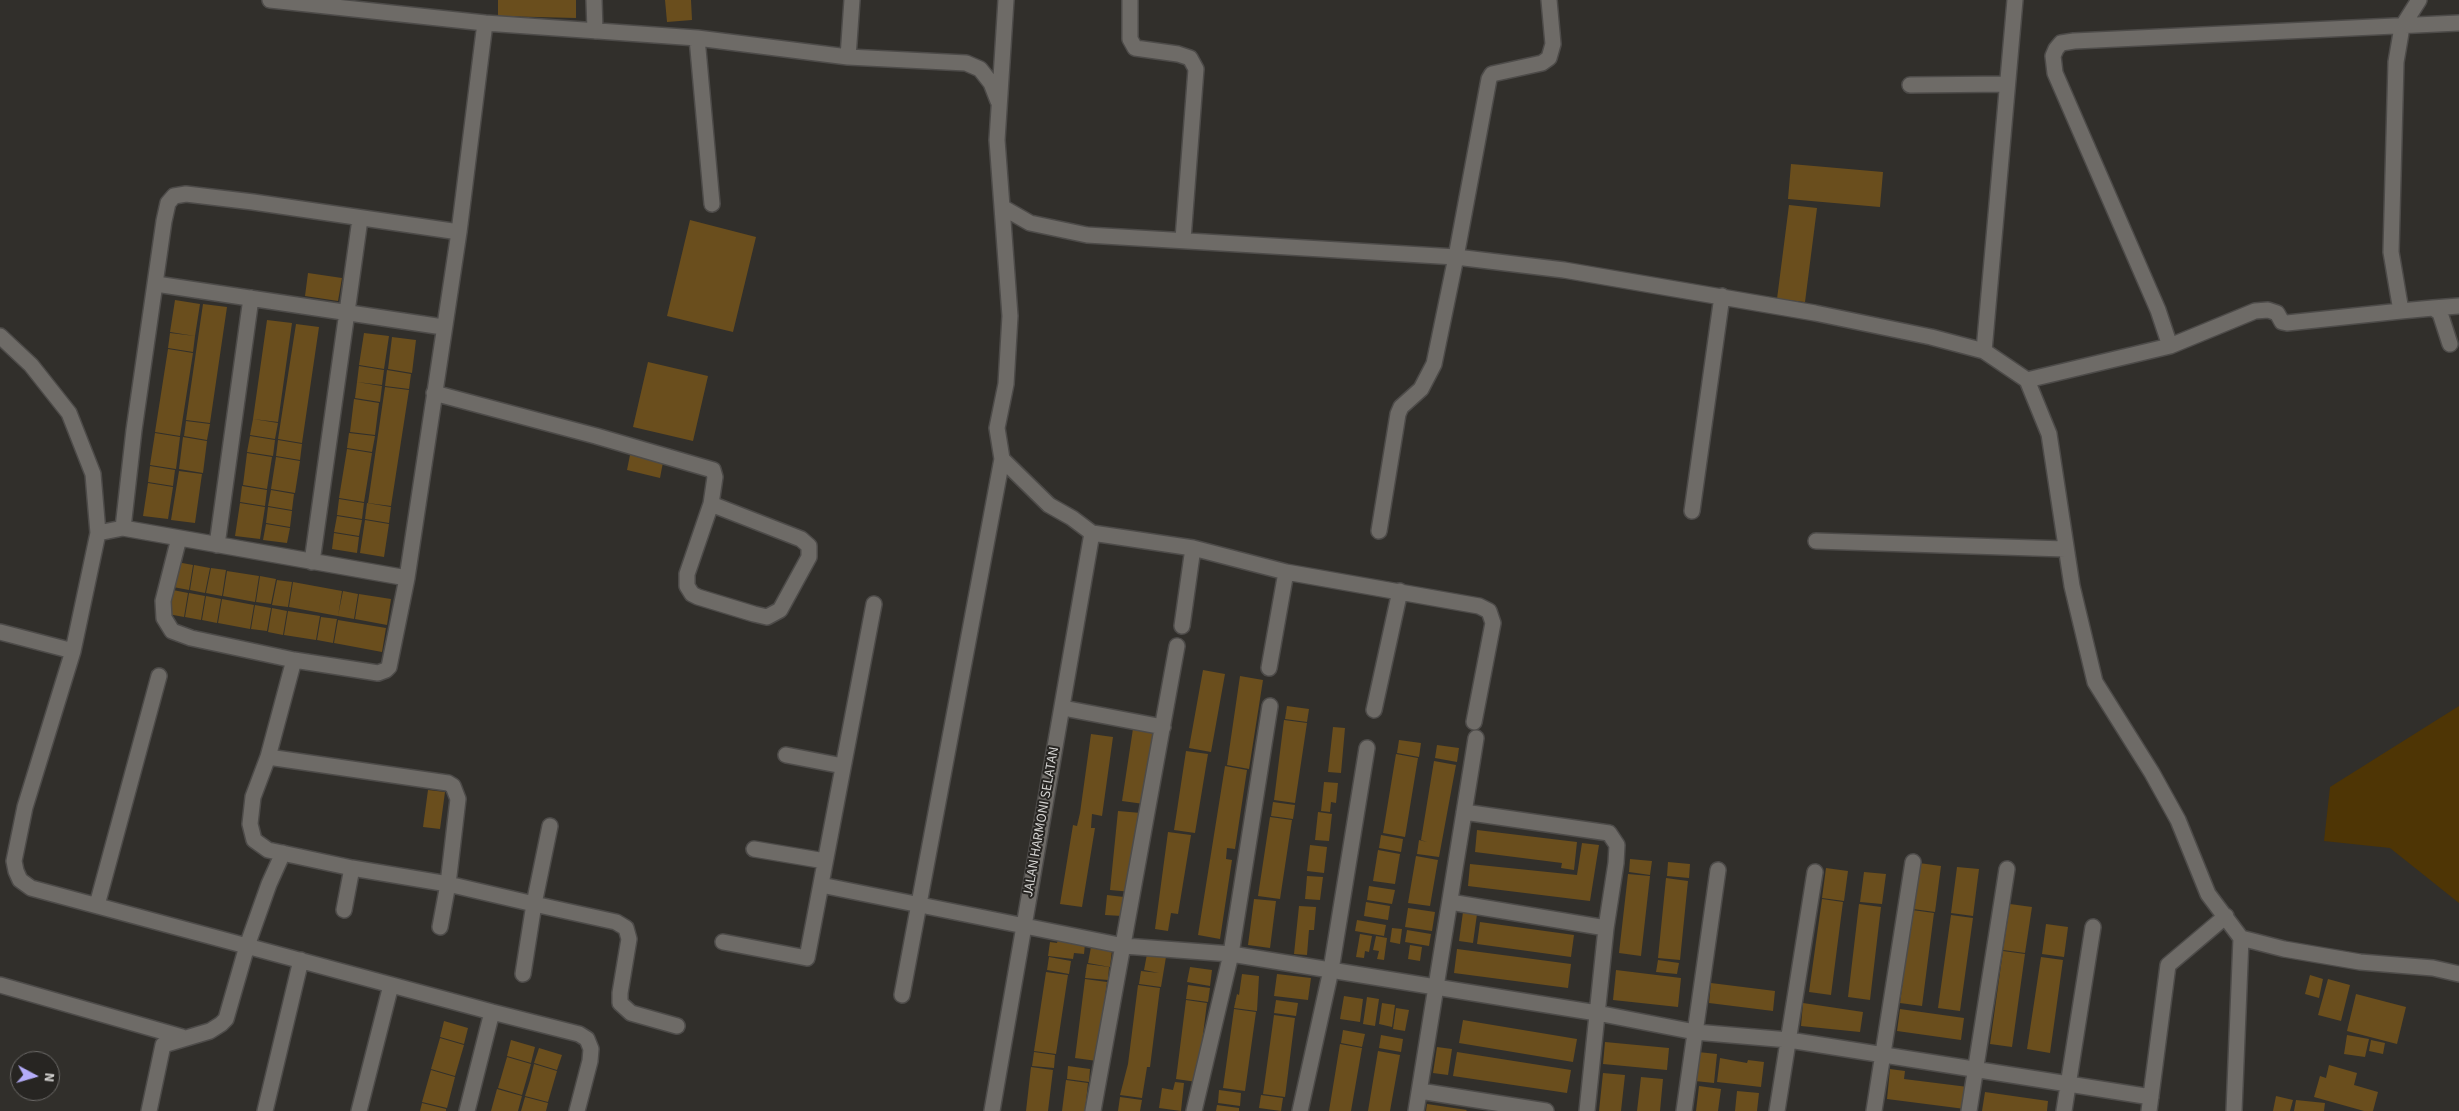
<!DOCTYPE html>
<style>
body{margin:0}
#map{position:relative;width:2459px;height:1111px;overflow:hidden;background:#312f2b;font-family:"Source Sans 3",sans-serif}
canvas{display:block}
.north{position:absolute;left:10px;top:1051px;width:50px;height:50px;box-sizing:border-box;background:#272522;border:1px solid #6c6a68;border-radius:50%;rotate:96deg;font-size:14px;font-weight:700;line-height:20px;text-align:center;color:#d3d2d0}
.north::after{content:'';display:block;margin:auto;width:18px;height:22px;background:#b4acf9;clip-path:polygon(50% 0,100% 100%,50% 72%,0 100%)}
</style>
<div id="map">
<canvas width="2459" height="1111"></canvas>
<div class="north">N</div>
</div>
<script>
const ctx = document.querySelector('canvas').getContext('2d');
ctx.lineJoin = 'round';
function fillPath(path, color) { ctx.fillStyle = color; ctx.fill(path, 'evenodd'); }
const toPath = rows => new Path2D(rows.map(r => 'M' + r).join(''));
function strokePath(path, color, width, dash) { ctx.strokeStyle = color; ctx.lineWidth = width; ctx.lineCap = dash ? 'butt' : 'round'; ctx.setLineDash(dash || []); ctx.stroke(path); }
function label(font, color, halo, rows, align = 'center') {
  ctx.font = font + ' "Source Sans 3",sans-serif'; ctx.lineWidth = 4; ctx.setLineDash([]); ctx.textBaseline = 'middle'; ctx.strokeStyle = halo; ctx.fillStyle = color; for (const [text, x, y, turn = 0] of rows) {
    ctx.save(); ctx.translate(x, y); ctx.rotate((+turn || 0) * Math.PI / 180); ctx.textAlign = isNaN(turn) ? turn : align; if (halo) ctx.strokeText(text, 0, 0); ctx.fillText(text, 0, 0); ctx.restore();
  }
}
fillPath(toPath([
 [2459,706,2459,903,2390,848,2324,841,2330,787]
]), '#4e3505');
fillPath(toPath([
 [498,0,576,0,576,18,498,16],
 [665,0,691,0,692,20,667,22],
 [1791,164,1883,172,1880,207,1788,199],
 [1789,205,1817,208,1805,302,1777,299],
 [690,220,756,237,733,332,667,316],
 [308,273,342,278,338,301,305,296],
 [175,300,200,304,195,336,170,332],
 [203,304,227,307,210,423,186,420],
 [267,320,292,323,278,422,253,419],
 [296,324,319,327,302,443,278,439],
 [170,333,195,336,193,352,168,348],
 [364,333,389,336,384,369,359,365],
 [392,337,416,340,412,373,388,369],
 [168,349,193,353,180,436,155,432],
 [648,362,708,376,693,441,633,427],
 [359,366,384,370,382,385,357,382],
 [387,370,411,374,409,389,385,386],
 [357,382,382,386,380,402,355,398],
 [385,387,409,390,391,506,368,503],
 [354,399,379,403,375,435,350,432],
 [253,419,278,423,275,439,250,435],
 [186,421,210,424,207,440,184,436],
 [155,433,180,437,176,469,150,465],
 [349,433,375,436,372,452,347,448],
 [250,436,275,440,273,456,247,452],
 [183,437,207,441,203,473,179,469],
 [278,440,302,444,300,460,276,456],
 [347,449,372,453,364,502,339,498],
 [631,450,664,457,660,478,627,470],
 [247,453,272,457,267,489,243,485],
 [276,457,300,461,295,493,271,489],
 [150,466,175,470,173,486,148,482],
 [179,471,202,474,195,523,171,520],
 [148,483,173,487,168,519,143,516],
 [242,486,267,490,265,506,240,502],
 [271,490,294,494,292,510,268,506],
 [339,499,364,503,362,519,337,515],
 [240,503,265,507,260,539,235,536],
 [367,503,391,507,389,523,365,519],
 [268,507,292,511,290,527,266,523],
 [337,516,362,520,359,536,334,532],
 [365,520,389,524,384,557,360,553],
 [266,524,290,528,287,543,263,540],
 [334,533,359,537,357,553,332,549],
 [177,562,193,565,189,590,173,587],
 [194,565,210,568,205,593,190,590],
 [211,568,226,570,222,596,206,593],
 [227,571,259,576,255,602,223,596],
 [260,576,276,579,271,604,256,602],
 [277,580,292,582,288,607,272,605],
 [293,582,342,591,338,616,289,607],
 [173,590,188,593,184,617,168,614],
 [343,591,358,594,354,619,338,616],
 [189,593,205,596,201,620,185,617],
 [359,594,391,599,387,625,355,619],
 [206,596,221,599,217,623,202,620],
 [222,599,254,605,250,629,218,623],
 [255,605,271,608,267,631,251,629],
 [272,608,287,611,283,635,268,632],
 [288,611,320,616,316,640,284,635],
 [321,617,337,619,333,643,317,640],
 [338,620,386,628,382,652,334,643],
 [1203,670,1225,674,1211,752,1189,748],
 [1240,676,1263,680,1249,769,1227,765],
 [1287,706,1309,709,1307,722,1285,719],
 [1284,720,1307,723,1295,803,1274,800],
 [1134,722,1156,725,1144,804,1122,801],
 [1333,727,1345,728,1341,773,1328,772],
 [1091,734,1113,737,1102,816,1092,814,1091,828,1095,828,1082,907,1060,904,1073,825,1077,826,1080,813],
 [1399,740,1421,743,1419,757,1397,753],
 [1437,745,1459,748,1457,762,1435,758],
 [1186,751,1208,754,1195,833,1174,830],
 [1396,754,1418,758,1405,837,1383,833],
 [1434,761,1456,765,1439,857,1417,854,1419,840,1427,842,1421,840],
 [1225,766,1247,770,1235,849,1227,848,1226,859,1232,860,1220,939,1198,935],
 [1324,782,1338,783,1336,803,1331,802,1330,812,1321,811],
 [428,790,445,792,440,829,423,827],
 [1273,802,1295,805,1293,819,1271,816],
 [1118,811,1141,813,1132,892,1110,890],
 [1318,812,1332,814,1329,841,1315,840],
 [1270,817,1292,820,1280,899,1258,896],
 [1477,830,1577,842,1574,870,1561,868,1562,863,1475,852],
 [1168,832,1191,835,1178,914,1171,913,1168,931,1155,929],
 [1381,835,1403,839,1401,852,1379,848],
 [1582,843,1599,845,1590,901,1468,886,1470,864,1577,875],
 [1310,845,1327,847,1324,873,1307,871],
 [1378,850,1400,854,1395,884,1373,881],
 [1416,856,1438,860,1430,906,1408,903],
 [1630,859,1652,861,1650,875,1629,872],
 [1668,862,1690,864,1689,878,1667,876],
 [1919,863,1941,866,1935,912,1913,909],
 [1957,867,1979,869,1973,916,1951,913],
 [1826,868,1848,871,1844,901,1822,898],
 [1864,872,1886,874,1882,904,1860,902],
 [1628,874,1650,876,1641,956,1619,953],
 [1307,876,1323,877,1320,900,1305,899],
 [1666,878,1688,881,1680,960,1658,958],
 [1369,886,1395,890,1392,904,1367,900],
 [1107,895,1124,897,1122,916,1105,915],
 [1254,899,1276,901,1270,948,1248,945],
 [1822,899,1843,902,1831,995,1809,992],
 [1366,902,1390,906,1388,920,1364,916],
 [1859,904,1881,907,1870,1000,1848,997],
 [2010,904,2032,907,2025,953,2003,950],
 [1299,906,1316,907,1314,930,1309,930,1307,955,1294,954],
 [1408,908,1435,912,1432,931,1405,927],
 [1912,910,1934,913,1922,1006,1900,1003],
 [1463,912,1477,914,1473,943,1459,941],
 [1951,915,1973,918,1960,1011,1938,1008],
 [1357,920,1386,925,1384,936,1355,931],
 [1480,922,1574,935,1571,957,1477,944],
 [2046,924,2068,927,2064,957,2042,954],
 [1392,928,1402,929,1400,944,1390,942],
 [1407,930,1431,934,1429,946,1405,942],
 [1360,934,1372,936,1369,952,1365,951,1364,958,1356,957],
 [1376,936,1387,938,1384,960,1377,959,1379,951,1373,950],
 [1058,939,1085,944,1084,954,1074,953,1073,959,1048,956,1050,942,1057,943],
 [1410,945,1422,947,1420,961,1408,959],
 [1091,947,1112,950,1110,967,1088,963],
 [1457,949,1571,964,1568,988,1454,973],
 [2003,951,2025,954,2012,1047,1990,1044],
 [1147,954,1166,957,1161,987,1139,984,1141,971,1159,973,1144,970],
 [1049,957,1071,961,1069,974,1047,970],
 [2041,957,2063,960,2050,1053,2027,1049],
 [1658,960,1679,963,1677,974,1656,972],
 [1087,964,1109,967,1108,980,1085,978],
 [1190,967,1212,970,1210,986,1187,982],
 [1616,970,1681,978,1678,1007,1613,1000],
 [1046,972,1068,975,1056,1054,1034,1051],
 [1242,974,1259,976,1257,1011,1234,1008,1237,994,1239,995],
 [1277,974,1311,978,1308,1000,1274,996],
 [2310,975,2323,979,2319,998,2305,994],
 [1085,979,1107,982,1097,1061,1075,1058],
 [2328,979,2350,985,2341,1021,2318,1015],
 [1711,983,1775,991,1773,1011,1709,1003],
 [1138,985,1160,988,1150,1067,1147,1067,1142,1098,1120,1095,1128,1064],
 [1188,985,1210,988,1208,1002,1186,999],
 [2356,994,2406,1007,2397,1044,2347,1031],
 [1344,996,1363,999,1360,1022,1340,1019],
 [1367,997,1379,999,1375,1026,1363,1024],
 [1186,1000,1207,1003,1197,1082,1176,1079],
 [1276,1000,1298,1003,1296,1016,1274,1013],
 [1382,1003,1395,1005,1392,1027,1379,1024],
 [1803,1003,1863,1012,1860,1032,1801,1026],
 [1396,1008,1409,1010,1405,1031,1393,1029],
 [1234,1009,1256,1012,1245,1091,1223,1088],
 [1900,1009,1964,1018,1961,1040,1897,1031],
 [1274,1015,1295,1018,1285,1097,1263,1094],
 [1463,1020,1577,1039,1573,1062,1459,1043],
 [444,1021,468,1028,464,1044,440,1037],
 [1343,1030,1365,1034,1362,1047,1341,1043],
 [1381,1035,1403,1039,1401,1052,1379,1048],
 [2347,1035,2369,1039,2365,1057,2344,1054],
 [440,1038,464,1045,455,1076,431,1069],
 [511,1040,535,1047,531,1063,507,1056],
 [2371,1040,2385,1043,2383,1054,2369,1051],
 [1605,1042,1669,1048,1667,1070,1603,1064],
 [1340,1044,1362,1048,1351,1111,1329,1111],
 [1437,1047,1452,1049,1448,1075,1433,1073],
 [539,1048,562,1055,557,1070,534,1063],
 [1378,1051,1400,1055,1390,1111,1368,1111],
 [1034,1052,1055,1055,1054,1068,1032,1066],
 [1457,1052,1571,1070,1567,1093,1453,1076],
 [1698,1052,1717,1054,1714,1083,1695,1081],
 [507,1057,531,1064,522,1095,498,1088],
 [1720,1058,1747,1063,1748,1060,1764,1062,1761,1087,1717,1082],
 [534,1064,557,1071,548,1102,525,1096,530,1080,536,1081,530,1080],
 [2329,1065,2357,1073,2354,1085,2378,1092,2373,1111,2364,1111,2314,1097,2320,1076,2326,1078],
 [1068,1066,1090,1069,1089,1082,1067,1079],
 [1031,1067,1053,1070,1048,1111,1026,1111],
 [1890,1069,1905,1071,1904,1079,1968,1087,1965,1109,1887,1099],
 [431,1070,455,1077,447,1108,422,1102],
 [1603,1073,1625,1075,1621,1111,1599,1111],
 [1641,1077,1663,1079,1660,1111,1637,1111],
 [1066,1080,1088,1083,1085,1111,1062,1111],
 [1175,1082,1184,1083,1181,1111,1159,1108,1162,1088,1173,1090],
 [1699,1086,1721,1089,1718,1111,1696,1111],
 [497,1089,522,1096,518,1111,491,1111],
 [1219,1090,1241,1093,1240,1106,1218,1103],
 [1737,1091,1759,1093,1757,1111,1735,1111],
 [1985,1092,2048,1101,2047,1111,1982,1111],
 [1261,1095,1283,1098,1281,1111,1259,1108],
 [2276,1096,2293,1100,2290,1111,2273,1111],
 [525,1097,548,1103,546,1111,521,1111],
 [1120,1097,1142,1100,1140,1111,1118,1111],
 [2296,1100,2325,1103,2324,1111,2294,1111],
 [422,1103,446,1109,446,1111,420,1111],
 [1427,1104,1467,1110,1466,1111,1426,1111],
 [1217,1105,1239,1108,1239,1111,1216,1111]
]), '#6a4e1d');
const street = toPath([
 [270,0,485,23,697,38,848,57,966,63,980,69,991,83,998,101],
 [594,0,595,31],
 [1006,0,997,140,1002,207,1030,223,1087,235,1456,257,1564,270,1815,313,1931,337,1984,351,2027,380,2049,434,2072,586,2095,682,2152,773,2178,820,2208,894,2241,938,2284,949,2360,962,2433,968,2459,974],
 [1130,0,1130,39,1135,48,1178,54,1190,58,1196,69,1183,239],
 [2419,0,2402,27,2396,62,2391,252,2401,311,2433,308,2440,313,2450,344],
 [697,38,712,204],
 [848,57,852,0],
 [1910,85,2007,84],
 [156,284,443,327],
 [2433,308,2459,306],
 [0,336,31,365,69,413,93,474,98,533,73,651,25,807,14,861,16,871,20,880,31,888,492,1012,467,1111],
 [2170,346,2158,310,2055,73,2053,56,2056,49,2061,43,2074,41,2459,23],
 [1984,351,2015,0],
 [2027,380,2170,346,2255,311,2268,310,2277,313,2282,322,2287,323,2401,311],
 [434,393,596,436,713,470,715,477,711,504,687,574,687,586,692,594,698,597,754,614,767,617,780,610,809,557,809,546,801,539,711,504],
 [1002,459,1049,505,1072,518,1092,533,1193,548,1286,572,1479,606,1489,611,1493,623,1474,722],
 [1692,511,1722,296],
 [123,528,134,430,164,221,168,203,174,196,186,194,253,202,459,232],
 [1379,531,1398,414,1401,407,1421,389,1434,364,1456,257,1489,79,1492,74,1542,63,1549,58,1553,44,1549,0],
 [98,533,123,528,407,578],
 [179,538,163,601,164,618,172,631,191,638,294,660,378,673,386,670,389,667,407,578,459,232,485,23],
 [1816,541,2065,549],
 [217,545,251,298],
 [312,562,360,219],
 [1182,626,1193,548],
 [0,632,73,651],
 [294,660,268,757,253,797,250,824,254,840,268,850,352,868,448,884,534,904,523,974],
 [1269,668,1286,572],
 [1063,708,1163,727],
 [1374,710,1400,591],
 [786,755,843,766],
 [268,757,448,783,453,786,458,799,448,884,440,927],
 [1464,812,1609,833,1617,845,1616,863,1606,928,1587,1111],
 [550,826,534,904,616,922,626,928,629,939,620,993,620,1003,631,1013,677,1026],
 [754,849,825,861],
 [821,885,1124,946,1231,954,1597,1013,1695,1032,1789,1040,2151,1097],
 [1450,902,1606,928],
 [97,905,159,676],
 [344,910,352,868],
 [723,942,807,958,874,604],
 [0,985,182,1037],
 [902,995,1002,459,997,428,1006,384,1010,316,1002,207],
 [492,1012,579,1034,587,1039,591,1049,590,1061,577,1111],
 [1420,1091,1546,1111],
 [149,1111,163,1045,210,1031,221,1024,226,1019,247,946,269,884,283,853],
 [265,1111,301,960],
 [359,1111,391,985],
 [992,1111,1092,533],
 [1093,1111,1177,646],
 [1194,1111,1231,954,1270,706],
 [1300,1111,1331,970,1367,748],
 [1416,1111,1476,738],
 [1684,1111,1718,870],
 [1777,1111,1815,872],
 [1874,1111,1913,862],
 [1969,1111,2007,869],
 [2064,1111,2093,927],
 [2149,1111,2168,965,2226,916],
 [2234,1111,2241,938]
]);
strokePath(street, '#4d4b49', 18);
strokePath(street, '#6e6b67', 15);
label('14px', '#d3d2d0', '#272522', [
 ["JALAN HARMONI SELATAN",1042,822,-80]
]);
</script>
